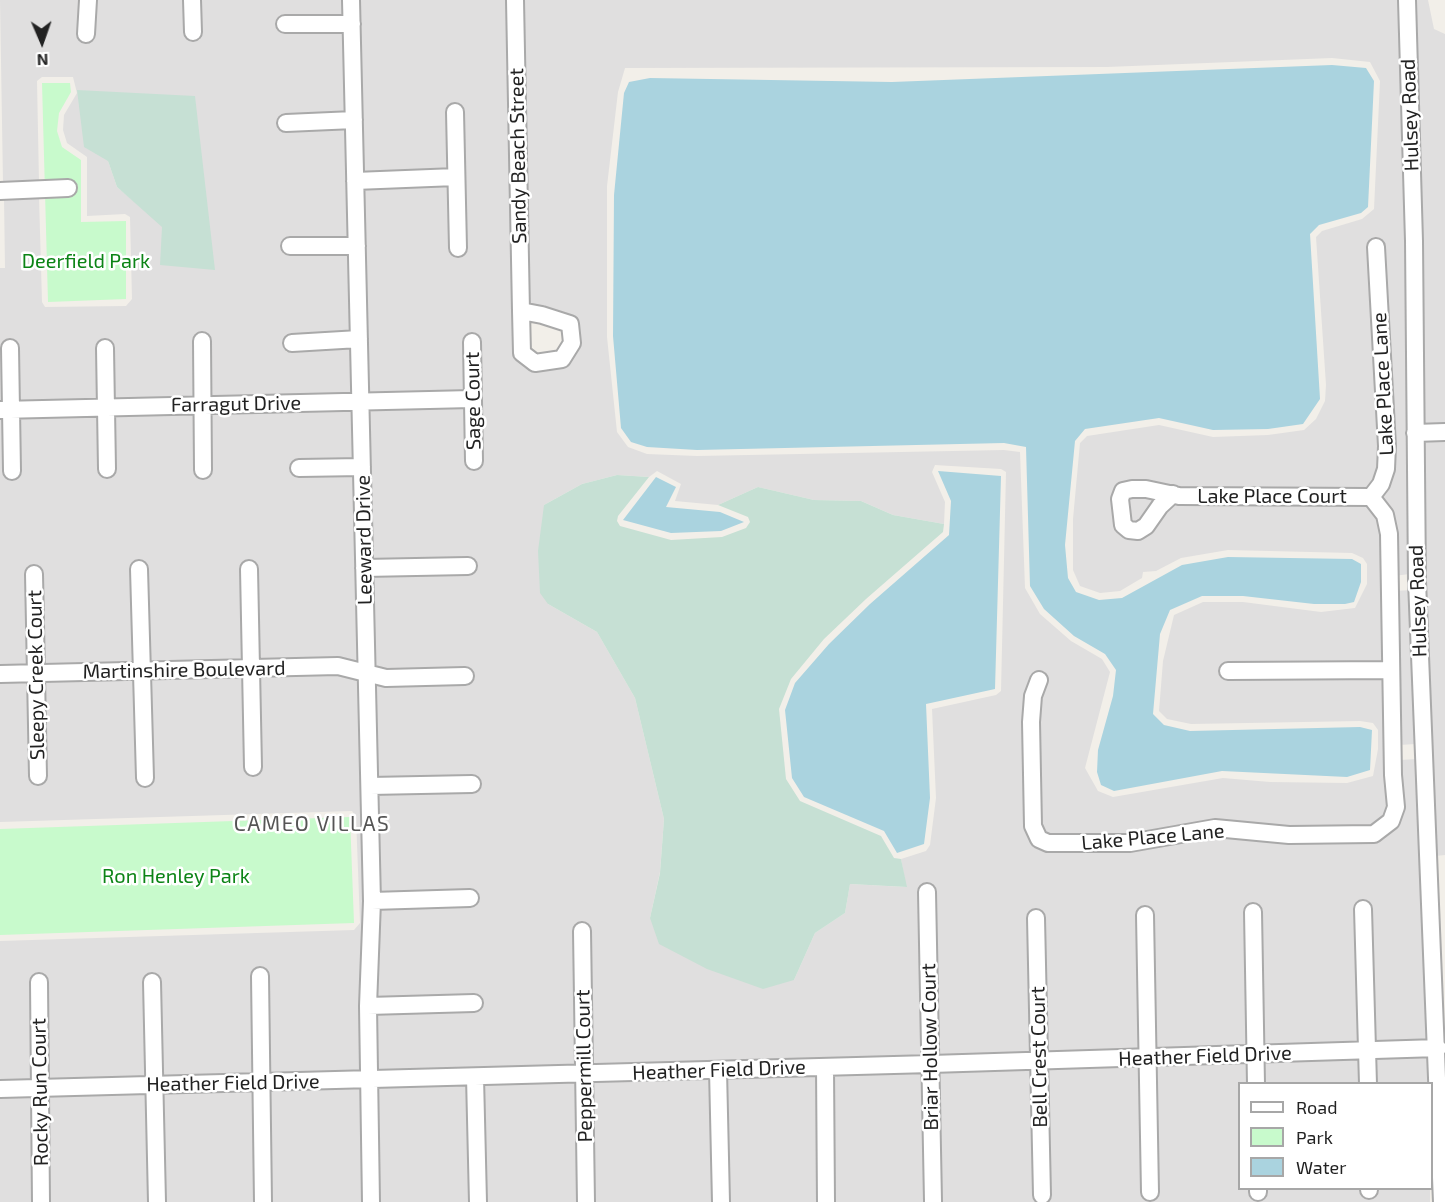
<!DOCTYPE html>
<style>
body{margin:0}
#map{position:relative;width:1445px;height:1202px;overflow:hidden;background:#f2efe9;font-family:"Exo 2",sans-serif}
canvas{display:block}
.legend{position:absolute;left:1238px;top:1082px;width:195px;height:108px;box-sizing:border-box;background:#fff;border:2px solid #a7a7a7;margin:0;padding:8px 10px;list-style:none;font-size:18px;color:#222}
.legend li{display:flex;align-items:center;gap:12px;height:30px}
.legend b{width:30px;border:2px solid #a7a7a7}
.north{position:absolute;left:12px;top:12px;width:60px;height:60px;-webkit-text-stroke:4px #fff;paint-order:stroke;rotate:178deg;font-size:16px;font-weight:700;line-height:24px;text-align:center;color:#222}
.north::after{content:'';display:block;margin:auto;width:21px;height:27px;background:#222;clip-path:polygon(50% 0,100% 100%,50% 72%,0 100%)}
</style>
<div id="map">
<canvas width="1445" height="1202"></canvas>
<ul class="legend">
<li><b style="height:8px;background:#fff"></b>Road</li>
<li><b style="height:16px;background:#c8facc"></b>Park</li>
<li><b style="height:16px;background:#aad3df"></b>Water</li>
</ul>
<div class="north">N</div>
</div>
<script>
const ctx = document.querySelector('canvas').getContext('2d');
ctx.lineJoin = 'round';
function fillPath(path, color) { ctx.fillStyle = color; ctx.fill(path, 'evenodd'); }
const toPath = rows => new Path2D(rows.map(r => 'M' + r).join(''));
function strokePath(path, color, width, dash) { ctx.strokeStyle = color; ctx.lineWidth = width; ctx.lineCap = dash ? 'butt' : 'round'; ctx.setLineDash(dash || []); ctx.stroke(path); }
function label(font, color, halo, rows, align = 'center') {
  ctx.font = font + ' "Exo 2",sans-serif'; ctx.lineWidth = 5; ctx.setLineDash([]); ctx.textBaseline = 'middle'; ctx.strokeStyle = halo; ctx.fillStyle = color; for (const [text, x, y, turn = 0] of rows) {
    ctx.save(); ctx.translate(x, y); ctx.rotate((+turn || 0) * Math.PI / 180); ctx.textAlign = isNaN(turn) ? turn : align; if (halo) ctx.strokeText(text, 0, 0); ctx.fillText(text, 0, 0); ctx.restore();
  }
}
fillPath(toPath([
 [0,0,81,0,79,41,92,42,94,0,185,0,187,40,200,40,199,0,344,0,345,17,279,17,279,31,345,32,347,113,279,116,280,130,347,128,350,239,283,239,283,254,350,254,352,332,285,337,286,352,352,347,354,394,209,397,208,333,195,333,196,398,113,400,111,340,98,341,99,400,18,402,16,341,3,341,4,403,0,403,0,268,5,268,4,198,39,197,42,302,45,307,126,306,132,299,130,217,125,214,87,216,87,157,67,143,63,130,64,115,77,93,73,77,42,77,37,81,39,182,3,183],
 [108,161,215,269,117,187],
 [358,0,508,0,531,369,578,342,527,305,522,0,1400,0,1407,241,1410,574,1393,576,1394,591,1411,590,1416,744,1399,745,1400,760,1417,759,1427,1041,1373,1043,1369,901,1356,902,1360,1043,1263,1046,1259,904,1246,905,1249,1047,1155,1050,1151,907,1138,908,1141,1050,1046,1053,1042,910,1029,911,1032,1054,938,1057,933,884,920,885,924,1057,590,1066,589,924,575,923,577,1067,375,1072,375,1014,481,1010,480,995,375,998,379,908,477,905,476,890,379,893,377,794,479,791,478,776,376,779,375,683,386,686,472,683,471,668,387,671,374,667,371,576,475,573,474,558,371,561,367,409,466,407,467,468,480,469,479,335,465,335,466,392,367,394],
 [1332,58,1370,62,1380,81,1374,209,1362,219,1322,231,1316,237,1326,385,1325,401,1316,419,1304,430,1268,435,1213,437,1159,425,1087,436,1080,443,1073,519,1073,570,1080,586,1100,593,1120,591,1142,578,1143,572,1156,571,1181,558,1228,550,1352,553,1363,558,1367,564,1367,584,1355,608,1321,612,1243,602,1203,602,1174,615,1163,661,1159,711,1167,719,1191,724,1360,721,1373,723,1378,730,1378,749,1373,776,1347,783,1270,782,1223,778,1113,797,1098,791,1085,768,1110,672,1102,659,1071,641,1040,614,1025,588,1020,452,1004,450,697,456,647,454,628,447,617,432,607,337,607,186,618,92,625,68,1107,67],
 [935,465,1001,469,1006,472,1001,691,996,695,932,709,936,798,930,845,926,851,901,859,906,887,850,884,845,913,815,933,794,980,650,918,660,872,664,819,635,698,597,632,548,604,544,505,582,484,617,475,649,477,657,471,681,484,675,501,718,505,758,487,814,500,861,501,893,515,944,524,945,502,932,472],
 [1414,0,1428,0,1434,29,1445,34,1445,424,1422,425],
 [354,409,355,459,292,461,293,476,356,474,361,663,257,660,256,562,243,562,244,661,149,663,145,561,132,562,136,663,42,666,40,567,27,566,29,666,0,667,0,418,5,418,5,478,18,478,18,417,100,415,100,477,113,477,113,415,196,413,196,477,209,477,209,413],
 [1422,440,1445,440,1445,855,1435,856,1424,581],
 [337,673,361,679,366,900,361,1072,268,1074,266,969,253,969,255,1075,161,1077,159,975,146,974,147,1077,47,1080,46,975,33,975,34,1080,0,1081,0,941,354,930,360,923,356,817,352,811,0,822,0,682,29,681,32,784,45,783,43,681,136,679,139,785,152,785,150,678,244,676,246,774,259,774,257,675],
 [1427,1056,1428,1083,1374,1083,1374,1058],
 [1360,1059,1361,1083,1263,1083,1263,1061],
 [1250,1062,1250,1083,1240,1084,1240,1188,1251,1189,1251,1199,1264,1199,1264,1189,1362,1189,1363,1198,1376,1197,1376,1189,1430,1188,1430,1202,1049,1202,1046,1069,1141,1065,1143,1200,1156,1200,1155,1065],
 [1033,1069,1035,1202,940,1202,938,1072],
 [925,1072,926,1202,833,1202,832,1075],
 [818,1075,820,1202,727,1202,725,1077],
 [712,1078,714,1202,593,1202,591,1081],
 [577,1082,580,1202,485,1202,482,1084],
 [469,1085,472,1202,377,1202,375,1087],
 [361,1087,364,1202,270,1202,268,1089],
 [255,1090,256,1202,164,1202,161,1092],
 [147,1093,150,1202,48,1202,47,1095],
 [0,1096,34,1096,35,1202,0,1202]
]), '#e0dfdf');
fillPath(toPath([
 [77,90,195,96,215,270,160,265,162,227,117,187,108,161,84,147],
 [617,475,649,477,618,516,617,521,620,526,671,540,722,537,746,528,750,522,748,517,718,505,758,487,814,500,861,501,893,515,944,524,943,532,866,599,824,639,791,679,779,709,786,779,800,801,881,836,894,858,901,859,907,887,850,884,845,913,815,933,794,980,763,989,707,969,659,944,650,918,660,873,664,819,635,698,597,632,548,604,540,593,538,551,544,505,582,484]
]), '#c6e0d4');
fillPath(toPath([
 [42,83,70,83,71,92,59,113,57,131,62,147,81,160,81,222,126,221,126,299,48,302],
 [350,817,354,923,0,935,0,829]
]), '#c8facc');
fillPath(toPath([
 [1332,65,1366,68,1374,81,1368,207,1361,213,1319,225,1310,234,1320,399,1303,424,1268,429,1213,430,1159,418,1085,429,1075,441,1065,545,1068,578,1076,592,1099,600,1122,598,1182,565,1228,557,1352,559,1361,564,1361,582,1354,602,1345,604,1314,604,1243,596,1202,596,1170,610,1160,634,1153,714,1164,725,1190,731,1360,727,1372,730,1370,770,1347,777,1222,771,1114,791,1101,785,1097,772,1098,750,1113,696,1116,670,1105,654,1074,636,1044,609,1030,586,1026,447,1004,443,697,450,647,447,631,442,621,428,613,336,614,195,624,93,629,82,650,78,892,82],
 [938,471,1001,476,995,689,926,704,930,798,924,844,897,853,884,831,804,797,792,778,785,710,795,683,829,644,870,604,949,535,951,501],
 [656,477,676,487,666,507,720,512,744,522,721,531,671,533,623,520]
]), '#aad3df');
const minor = toPath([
 [192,0,193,32],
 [351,0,372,901,368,1006,371,1202],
 [515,0,521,311,522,353,535,363,562,359,572,343,570,324,542,315,521,311],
 [1407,0,1414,241,1417,581,1442,1202],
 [285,24,352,24],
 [86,34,88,0],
 [455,112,458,248],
 [286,123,354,120],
 [355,181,456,177],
 [0,191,68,188],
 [290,246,357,246],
 [202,341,203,470],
 [472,342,474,461],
 [292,343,359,339],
 [10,348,12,471],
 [105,348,107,469],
 [0,410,472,399],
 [1415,433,1445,432],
 [299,468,362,467],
 [1173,494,1160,506,1146,526,1138,531,1129,530,1123,525,1120,499,1123,491,1132,489,1146,489,1179,496,1371,497],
 [364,568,468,566],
 [139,569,145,778],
 [249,569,253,767],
 [34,574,38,776],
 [1228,671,1391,670],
 [0,674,338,666,386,678,465,676],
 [1039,680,1033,696,1031,722,1033,826,1039,839,1048,843,1130,843,1215,828,1289,835,1374,834,1391,821,1396,807,1393,775,1389,534,1385,515,1371,497,1381,484,1386,469,1387,446,1376,247],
 [370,786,472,784],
 [927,892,933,1201],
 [372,901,470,898],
 [1363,909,1368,1084],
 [1253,912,1256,1084],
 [1145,915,1150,1192],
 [1036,918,1042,1195],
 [582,931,586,1202],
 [260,976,263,1202],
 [39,982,41,1202],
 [152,982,157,1202],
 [368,1006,474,1003],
 [825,1067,826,1202],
 [718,1070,721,1202],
 [475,1077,478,1202],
 [0,1089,931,1064,1438,1048],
 [1258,1188,1258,1192],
 [1369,1188,1369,1190]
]);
strokePath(minor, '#a9a9a9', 20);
strokePath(minor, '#fff', 16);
label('20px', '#222', '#fff', [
 ["Hulsey Road",1410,115,-92],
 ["Sandy Beach Street",518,156,-91],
 ["Lake Place Lane",1383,384,-93],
 ["Sage Court",473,401,-91],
 ["Farragut Drive",236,404,-1],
 ["Lake Place Court",1272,496],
 ["Leeward Drive",364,540,-91],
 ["Hulsey Road",1418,601,-92],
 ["Martinshire Boulevard",184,670,-1],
 ["Sleepy Creek Court",36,675,-91],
 ["Lake Place Lane",1153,837,-5],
 ["Briar Hollow Court",930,1047,-91],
 ["Heather Field Drive",1205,1056,-2],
 ["Bell Crest Court",1039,1057,-91],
 ["Peppermill Court",584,1066,-91],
 ["Heather Field Drive",719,1070,-2],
 ["Heather Field Drive",233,1083,-1],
 ["Rocky Run Court",40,1092,-91]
]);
label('20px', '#0c8416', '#fff', [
 ["Deerfield Park",86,261],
 ["Ron Henley Park",176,876]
]);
ctx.letterSpacing = '1.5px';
label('21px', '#555', '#fff', [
 ["CAMEO VILLAS",312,824]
]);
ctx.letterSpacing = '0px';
</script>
